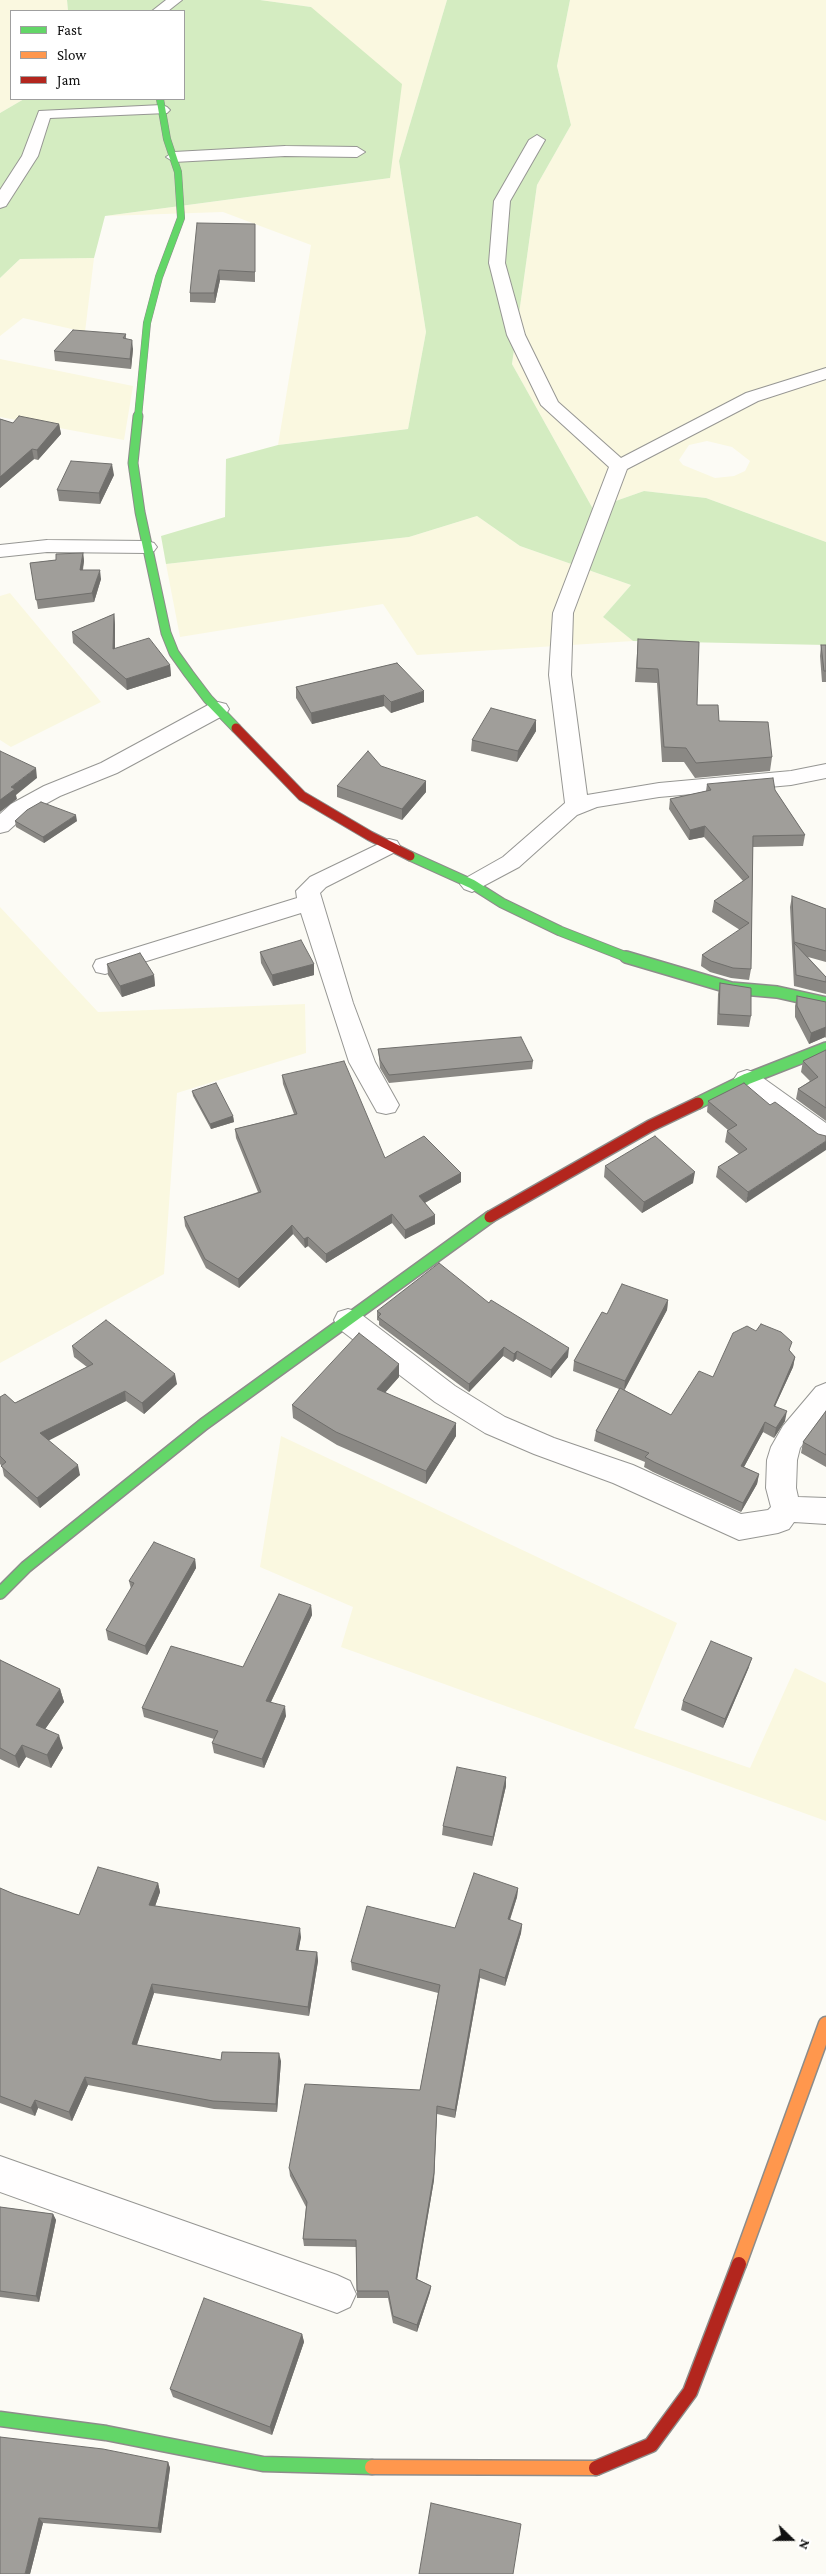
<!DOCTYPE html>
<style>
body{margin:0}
#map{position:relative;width:826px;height:2574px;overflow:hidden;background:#fcfbf5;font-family:"Crimson Pro",serif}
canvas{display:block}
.legend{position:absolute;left:10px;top:10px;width:175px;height:90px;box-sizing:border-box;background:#fff;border:1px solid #9f9f9f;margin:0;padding:6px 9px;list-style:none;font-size:15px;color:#101010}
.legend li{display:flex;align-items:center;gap:10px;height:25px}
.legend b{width:25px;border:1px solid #9f9f9f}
.north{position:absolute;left:766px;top:2514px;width:50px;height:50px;-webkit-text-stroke:4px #fff;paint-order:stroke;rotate:112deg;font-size:14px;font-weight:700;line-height:20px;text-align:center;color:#101010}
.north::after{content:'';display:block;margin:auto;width:18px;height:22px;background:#101010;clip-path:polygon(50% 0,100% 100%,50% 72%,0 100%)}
</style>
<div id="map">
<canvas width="826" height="2574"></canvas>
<ul class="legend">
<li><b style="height:6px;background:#63d668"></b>Fast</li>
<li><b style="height:6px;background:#ff974d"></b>Slow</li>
<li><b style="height:6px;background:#b3261e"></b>Jam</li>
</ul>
<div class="north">N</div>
</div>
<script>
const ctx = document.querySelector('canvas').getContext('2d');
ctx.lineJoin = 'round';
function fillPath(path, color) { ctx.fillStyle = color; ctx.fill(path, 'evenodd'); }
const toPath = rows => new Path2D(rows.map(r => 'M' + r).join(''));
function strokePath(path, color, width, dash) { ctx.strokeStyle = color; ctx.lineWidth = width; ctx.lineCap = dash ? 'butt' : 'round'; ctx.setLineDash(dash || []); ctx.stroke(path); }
fillPath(toPath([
 [0,0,67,0,68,11,11,11,11,99,24,99,0,113],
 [260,0,447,0,399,161,426,332,408,429,278,445,311,245,223,212,105,216,390,178,311,7],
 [570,0,826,0,826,542,706,498,644,491,593,509,512,364,537,185,571,125,557,66],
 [707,441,732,447,750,461,745,471,734,476,715,478,683,465,679,460,689,445],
 [94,258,85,332,23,318,0,336,0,278,20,259],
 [0,359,133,386,124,440,0,417],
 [477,516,520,546,631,585,603,617,633,641,417,655,383,604,180,637,166,564,409,537],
 [10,593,101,702,11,747,0,740,0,596],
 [0,907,98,1012,305,1004,306,1053,177,1093,164,1274,0,1363],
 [281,1436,677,1623,634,1728,750,1768,795,1668,826,1683,826,1821,341,1647,353,1607,260,1567]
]), '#faf8e0');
fillPath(toPath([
 [67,0,260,0,311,7,402,84,390,178,105,216,94,258,20,259,0,278,0,113,24,99,184,99,184,11,68,11],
 [447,0,570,0,557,66,571,125,537,185,512,364,593,509,644,491,706,498,826,542,826,645,633,641,603,617,631,585,520,546,477,516,409,537,166,564,161,536,225,517,226,459,278,445,408,429,426,332,399,161]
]), '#d4ecc1');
const street = toPath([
 [166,0,182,0,168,11,152,11,166,0],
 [162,105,167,107,170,110,167,113,50,118,38,156,6,206,0,208,0,190,22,156,39,111,162,105],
 [537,135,545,140,510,201,505,263,525,335,558,402,621,458,746,393,826,368,826,379,758,401,627,469,573,613,571,675,587,795,659,783,791,771,826,764,826,778,791,785,659,797,597,807,577,815,519,867,472,892,464,889,460,884,464,879,503,857,565,803,549,675,553,613,609,467,541,405,507,335,489,263,494,201,529,140,537,135],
 [285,146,357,147,365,152,357,157,285,156,174,162,166,157,174,152,285,146],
 [47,540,147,541,154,543,157,547,154,551,147,553,47,552,0,557,0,545,47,540],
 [218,702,226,704,229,709,226,714,117,773,60,796,27,814,8,831,0,833,0,814,11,804,44,786,101,763,210,704,218,702],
 [389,839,397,841,400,846,397,851,326,887,320,893,353,1003,375,1062,399,1105,395,1112,386,1114,377,1112,349,1062,301,913,105,974,96,972,93,966,96,960,297,898,296,891,310,877,389,839],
 [747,1070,756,1073,826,1123,826,1146,817,1143,738,1085,734,1079,738,1073,747,1070],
 [348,1309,358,1312,455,1386,505,1417,554,1438,633,1465,741,1514,768,1510,771,1507,766,1488,767,1460,771,1447,783,1426,816,1387,826,1383,826,1415,800,1448,797,1460,796,1488,798,1497,826,1498,826,1524,794,1522,789,1529,778,1533,739,1540,613,1483,534,1454,485,1433,435,1402,338,1328,334,1320,338,1312,348,1309],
 [0,2156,337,2275,350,2281,356,2294,350,2307,337,2313,0,2192,0,2156]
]);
const fastFar3 = toPath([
 [138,417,147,323,159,277,181,218,178,172,167,139,160,99]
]);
const fastFar2 = toPath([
 [138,416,133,463,140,512,166,633,174,653,189,674,208,699,236,728],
 [410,856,472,884,502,903,560,931,629,958]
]);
const fastFar1 = toPath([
 [626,957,731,988,777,992,826,1003],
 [698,1103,747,1079,826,1048],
 [0,1593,26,1567,204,1424,490,1217]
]);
const fast = toPath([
 [0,2419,106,2433,263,2464,372,2467]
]);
const slow = toPath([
 [739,2264,826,2024],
 [372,2467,596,2468]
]);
const jamFar2 = toPath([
 [236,728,302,796,370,836,410,856]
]);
const jamFar1 = toPath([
 [490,1217,650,1126,698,1103]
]);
const jam = toPath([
 [596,2468,651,2445,690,2392,739,2264]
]);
strokePath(street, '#969693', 2);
strokePath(fastFar3, '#8d8c8a', 8);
strokePath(fastFar2, '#8d8c8a', 11);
strokePath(fastFar1, '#8d8c8a', 14);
strokePath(fast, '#8d8c8a', 17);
strokePath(slow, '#8d8c8a', 17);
strokePath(jamFar2, '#8d8c8a', 11);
strokePath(jamFar1, '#8d8c8a', 14);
strokePath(jam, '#8d8c8a', 17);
fillPath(street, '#fffefe');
strokePath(fastFar3, '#63d668', 7);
strokePath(fastFar2, '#63d668', 9);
strokePath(fastFar1, '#63d668', 11);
strokePath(fast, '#63d668', 14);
strokePath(slow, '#ff974d', 14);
strokePath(jamFar2, '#b3261e', 9);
strokePath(jamFar1, '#b3261e', 11);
strokePath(jam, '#b3261e', 14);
fillPath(toPath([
 [255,224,255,282,220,280,215,303,190,302,190,293],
 [126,334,126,339,133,349,131,369,55,361,54,351],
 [0,419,13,423,59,424,61,434,38,460,34,459,0,488],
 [114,475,100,504,59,501,57,490],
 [83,553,84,561,83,570,101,579,94,602,38,609,30,563,56,560],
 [114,614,115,625,115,649,170,665,171,676,127,690,73,643,72,632],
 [638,639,697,705,772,757,770,771,695,778,684,762,662,762,657,683,635,682],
 [821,645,826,645,826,682,822,682,820,656],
 [397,663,424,702,391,713,384,706,312,724,296,698,296,687],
 [536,720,536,731,517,762,471,751,472,740],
 [426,781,426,792,402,820,337,797,337,786],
 [707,784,775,790,805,835,803,846,753,847,751,969,749,980,731,978,710,972,701,966,702,955,740,930,712,912,714,901,743,881,704,837,689,840,669,809,670,799,706,791],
 [15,821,77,821,44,843,16,827],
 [792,896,826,909,826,962,808,957,826,977,826,994,794,986,790,907],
 [260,952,314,964,314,975,273,986,261,963],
 [107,964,154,975,155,986,122,997,108,975],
 [720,983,751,1016,749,1027,717,1025,718,994],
 [797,996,826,1002,826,1038,825,1037,809,1044,795,1017,795,1006],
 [378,1049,533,1061,532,1069,389,1083,380,1068,379,1057],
 [826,1050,826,1121,796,1099,798,1089,810,1081,801,1072,803,1061],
 [282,1075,385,1158,461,1173,461,1182,425,1203,435,1215,435,1224,405,1239,392,1223,326,1263,308,1246,305,1248,293,1234,239,1288,206,1268,185,1226,184,1217,258,1192,236,1138,235,1129,294,1114,283,1084],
 [192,1091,233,1116,234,1122,211,1129,193,1096],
 [708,1101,770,1105,746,1203,716,1177,718,1167,739,1154,725,1142,727,1131,728,1130,707,1112],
 [605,1166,693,1183,642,1213,604,1177],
 [668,1300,667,1310,624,1390,671,1415,713,1377,790,1351,795,1357,793,1367,775,1406,785,1421,774,1438,763,1432,744,1467,759,1474,757,1484,741,1512,653,1472,644,1467,645,1462,594,1441,596,1431,619,1389,573,1371,574,1361,607,1314],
 [489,1303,568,1357,551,1378,516,1359,513,1362,503,1356,469,1392,379,1325,379,1321,377,1320,377,1311],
 [72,1346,177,1384,144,1414,126,1401,48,1440,80,1475,40,1508,4,1476,2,1466,0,1464,0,1397,15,1403,87,1367,74,1357],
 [399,1377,385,1392,456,1436,426,1484,337,1445,293,1418,292,1405],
 [826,1411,826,1467,801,1453,803,1442],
 [195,1559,196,1568,147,1655,108,1640,106,1630,131,1589,129,1581],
 [311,1605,312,1615,271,1702,286,1716,264,1768,214,1753,212,1743,214,1739,144,1717,142,1708,243,1667],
 [0,1660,60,1689,64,1702,45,1729,63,1748,51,1768,26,1757,19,1768,0,1759],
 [749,1667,723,1728,681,1710,683,1701],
 [506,1777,506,1786,492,1846,442,1835,443,1826],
 [158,1883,160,1892,155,1906,301,1937,298,1950,317,1952,318,1961,309,2016,154,1993,137,2045,221,2060,281,2061,277,2112,214,2109,88,2085,72,2121,38,2108,35,2116,0,2103,0,1888,14,1894,79,1915],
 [518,1888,517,1897,510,1920,522,1924,521,1933,505,1986,480,1978,455,2118,437,2114,434,2180,417,2279,431,2286,430,2292,417,2332,393,2323,388,2298,357,2298,356,2247,304,2246,303,2239,306,2207,290,2176,289,2168,420,2090,438,1993,352,1970,351,1962,455,1928],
 [0,2207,53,2214,56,2220,39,2302,0,2297],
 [302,2334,304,2342,272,2435,173,2397,170,2389],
 [0,2437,168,2462,170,2468,161,2533,43,2523,30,2574]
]), '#8a8884');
fillPath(toPath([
 [219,270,220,280,215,303,214,293],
 [132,340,133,349,131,369,130,359],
 [59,424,61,434,38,460,37,450],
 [32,449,34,459,0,488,0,477],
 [112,464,114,475,100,504,99,493],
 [83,553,84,561,81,578,80,570],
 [100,570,101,579,94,602,92,593],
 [114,614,115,625,115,660,113,649],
 [170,665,171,676,127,690,126,679],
 [424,691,424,702,391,713,391,702],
 [384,695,384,706,312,724,311,713],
 [536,720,536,731,517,762,518,751],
 [36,768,37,778,16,795,17,799,0,812,0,800,11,787],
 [426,781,426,792,402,820,402,809],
 [76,815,77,821,44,843,43,837],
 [705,826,704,837,689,840,690,830],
 [314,964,314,975,273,986,272,975],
 [154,975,155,986,122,997,120,986],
 [826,1027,825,1037,809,1044,811,1033],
 [233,1116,234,1122,211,1129,210,1124],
 [826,1141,826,1150,746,1203,748,1192],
 [695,1172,693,1183,642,1213,644,1202],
 [461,1173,461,1182,419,1206,419,1196],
 [392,1214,392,1223,326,1263,326,1254],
 [435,1215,435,1224,405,1239,405,1230],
 [292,1225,293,1234,239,1288,238,1279],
 [308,1237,308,1246,305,1248,304,1239],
 [668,1300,667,1310,624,1391,625,1381],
 [504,1347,503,1356,469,1392,469,1384],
 [569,1348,568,1357,551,1378,551,1370],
 [517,1351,516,1359,513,1362,514,1354],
 [795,1357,793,1367,771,1415,774,1406],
 [399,1364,399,1377,377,1402,377,1389],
 [175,1374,177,1384,144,1414,142,1403],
 [125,1391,126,1401,42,1444,40,1433],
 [787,1411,785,1421,774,1438,776,1428],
 [765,1422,763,1432,739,1476,741,1466],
 [456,1423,456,1436,426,1484,426,1471],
 [78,1465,80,1475,40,1508,37,1498],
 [759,1474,757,1484,741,1512,743,1503],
 [195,1559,196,1568,147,1655,145,1646],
 [311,1605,312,1615,267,1710,266,1701],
 [752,1658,749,1667,723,1728,725,1719],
 [60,1689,64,1702,39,1738,36,1725],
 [285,1706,286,1716,264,1768,262,1759],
 [59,1735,63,1748,51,1768,47,1755],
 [22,1745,26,1757,19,1768,15,1756],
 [506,1777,506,1786,492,1846,493,1837],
 [158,1883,160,1892,152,1915,149,1905],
 [518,1888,517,1897,507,1928,508,1919],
 [522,1924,521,1933,505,1986,505,1978],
 [300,1928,301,1937,297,1959,296,1950],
 [317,1952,318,1961,309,2016,308,2007],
 [480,1969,480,1978,455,2118,455,2110],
 [152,1984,154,1993,134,2053,132,2044],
 [279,2053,281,2061,277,2112,276,2104],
 [85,2077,88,2085,72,2121,69,2112],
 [35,2100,38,2108,35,2116,31,2108],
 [437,2106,434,2180,416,2286,416,2279],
 [53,2214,56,2220,39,2302,36,2296],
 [431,2286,430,2292,417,2332,417,2325],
 [302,2334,304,2342,272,2435,270,2427],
 [168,2462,170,2468,161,2533,158,2528],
 [39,2518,43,2523,30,2574,25,2574]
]), '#706f6c');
const building = toPath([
 [197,223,255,224,255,272,219,270,214,293,190,293,197,223],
 [73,330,126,334,123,338,132,340,130,359,54,351,73,330],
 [19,416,59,424,37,450,32,449,0,477,0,419,13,423,19,416],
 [71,461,112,464,99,493,57,490,71,461],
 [83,553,80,570,100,570,92,593,36,600,30,563,56,560,56,554,83,553],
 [114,614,113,649,149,638,170,665,126,679,72,632,114,614],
 [638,639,699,642,697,705,718,705,719,721,768,722,772,757,696,763,686,748,664,747,658,669,637,668,638,639],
 [821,645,826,645,826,671,824,671,821,645],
 [397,663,424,691,391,702,384,695,311,713,296,687,397,663],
 [491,708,536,720,518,751,472,740,491,708],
 [0,751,36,768,11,787,15,789,0,800,0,751],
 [368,751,381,766,426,781,402,809,337,786,368,751],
 [773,778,775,790,805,835,753,836,751,969,733,968,711,961,702,955,749,923,714,901,749,877,705,826,690,830,670,799,711,790,707,784,773,778],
 [41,802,76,815,43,837,15,821,27,810,41,802],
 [792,896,826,909,826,951,794,942,792,896],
 [301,940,314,964,272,975,260,952,301,940],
 [794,943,826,977,826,982,796,975,794,943],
 [140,953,154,975,120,986,107,964,140,953],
 [720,983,751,988,751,1016,719,1014,720,983],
 [797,996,826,1002,826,1027,811,1033,797,1006,797,996],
 [521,1037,533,1061,389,1075,380,1060,378,1049,521,1037],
 [826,1050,826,1108,798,1089,818,1077,803,1061,826,1050],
 [344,1061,385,1158,424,1136,461,1173,419,1196,435,1215,405,1230,392,1214,326,1254,308,1237,304,1239,292,1225,238,1279,205,1259,184,1217,261,1192,235,1129,297,1114,282,1075,344,1061],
 [216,1083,233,1116,210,1124,192,1091,216,1083],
 [744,1083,770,1105,775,1102,818,1134,826,1136,826,1141,748,1192,718,1167,747,1149,727,1131,737,1125,708,1101,744,1083],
 [655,1136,695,1172,644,1202,605,1166,655,1136],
 [439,1263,489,1303,491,1300,569,1348,551,1370,517,1351,514,1354,504,1347,469,1384,378,1317,381,1314,377,1311,439,1263],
 [622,1284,668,1300,625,1381,574,1361,602,1312,607,1314,622,1284],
 [106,1320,175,1374,142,1403,125,1391,40,1433,78,1465,37,1498,1,1466,6,1462,0,1456,0,1397,5,1394,15,1403,93,1364,72,1346,106,1320],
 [761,1324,781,1332,792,1342,789,1350,795,1357,774,1406,787,1411,776,1428,765,1422,741,1466,759,1474,743,1503,654,1462,645,1457,649,1453,596,1431,620,1388,671,1415,699,1371,713,1377,733,1333,747,1326,756,1331,761,1324],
 [359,1333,399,1364,377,1389,456,1423,426,1471,336,1432,292,1405,359,1333],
 [826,1411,826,1455,803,1442,826,1411],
 [154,1542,195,1559,145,1646,106,1630,134,1583,129,1581,154,1542],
 [279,1594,311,1605,266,1701,285,1706,262,1759,212,1743,218,1731,142,1708,171,1646,243,1667,279,1594],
 [711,1641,752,1658,725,1719,683,1701,711,1641],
 [0,1660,60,1689,36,1725,59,1735,47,1755,22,1745,15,1756,0,1748,0,1660],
 [457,1767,506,1777,493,1837,443,1826,457,1767],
 [98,1867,158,1883,149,1905,300,1928,296,1950,317,1952,308,2007,152,1984,132,2044,221,2060,222,2052,279,2053,276,2104,213,2101,85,2077,69,2112,35,2100,31,2108,0,2096,0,1888,14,1894,79,1915,98,1867],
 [474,1873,518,1888,508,1919,522,1924,505,1978,480,1969,455,2110,437,2106,434,2173,416,2279,431,2286,417,2325,393,2316,388,2291,357,2291,356,2240,303,2239,307,2202,289,2168,305,2084,420,2090,440,1985,351,1962,367,1906,455,1928,474,1873],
 [0,2207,53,2214,36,2296,0,2291,0,2207],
 [204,2298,302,2334,270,2427,170,2389,204,2298],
 [0,2437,103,2449,168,2462,158,2528,39,2518,25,2574,0,2574,0,2437],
 [431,2503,521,2524,513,2574,419,2574,431,2503]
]);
fillPath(building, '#a09e9a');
strokePath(building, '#706f6c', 1);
</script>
